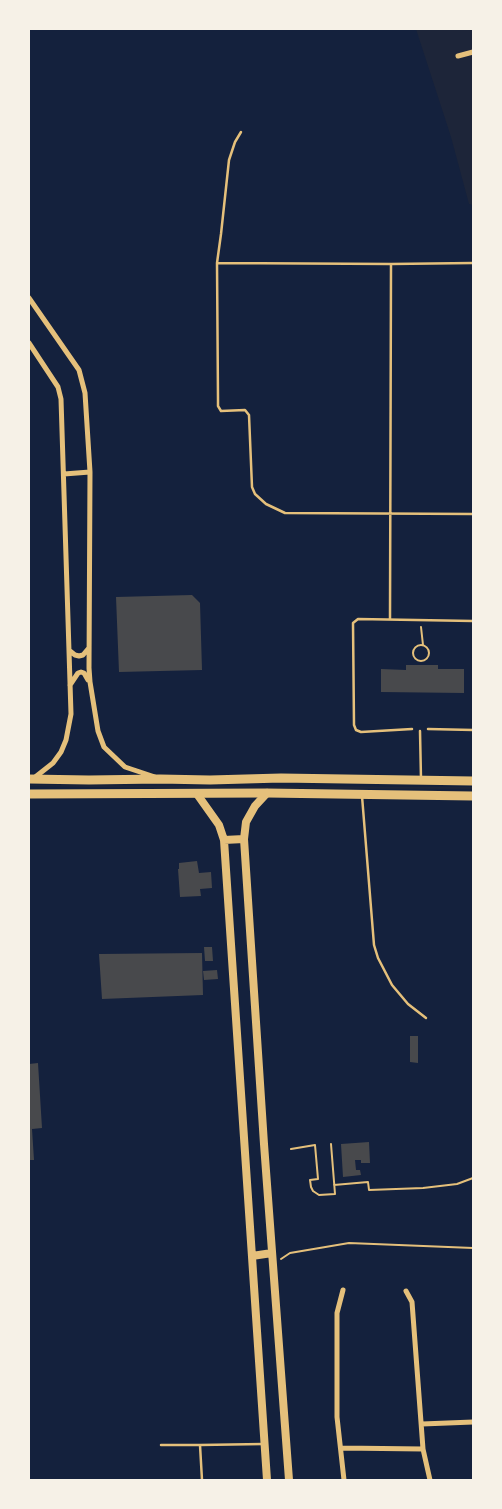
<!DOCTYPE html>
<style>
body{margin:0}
#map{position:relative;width:502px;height:1509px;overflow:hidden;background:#14213d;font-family:Barlow,sans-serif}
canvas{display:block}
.frame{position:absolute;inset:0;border:30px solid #f6f1e7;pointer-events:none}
</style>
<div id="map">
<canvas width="502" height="1509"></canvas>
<div class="frame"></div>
</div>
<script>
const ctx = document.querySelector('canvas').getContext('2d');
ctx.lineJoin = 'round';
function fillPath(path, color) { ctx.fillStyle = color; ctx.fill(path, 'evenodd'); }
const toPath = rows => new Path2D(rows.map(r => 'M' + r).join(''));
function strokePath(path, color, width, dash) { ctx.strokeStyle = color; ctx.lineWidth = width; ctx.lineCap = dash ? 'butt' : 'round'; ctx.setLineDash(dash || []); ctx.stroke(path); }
fillPath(toPath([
 [416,29,473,29,473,205,469,204,451,137],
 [29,785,473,787,473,789,141,788,29,786]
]), '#1d2539');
fillPath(toPath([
 [192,595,200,603,202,670,119,672,116,597],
 [406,665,438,665,438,669,464,669,464,693,381,692,381,669,406,670],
 [197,861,199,873,211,872,212,888,200,889,201,896,180,897,178,869,179,869,179,863],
 [204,947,212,947,213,961,205,961],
 [202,953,203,995,102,999,99,954],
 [217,970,218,979,204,980,203,971],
 [410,1036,418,1036,418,1063,410,1062],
 [38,1063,42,1128,32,1129,34,1160,29,1160,29,1064],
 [369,1142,370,1163,361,1163,361,1160,355,1160,356,1170,360,1170,361,1175,343,1177,341,1144]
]), '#48494c');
strokePath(toPath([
 [421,627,423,645],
 '413 653a8 8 0 1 1 16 0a8 8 0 1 1-16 0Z',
 [29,681,29,689],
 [291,1149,315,1145,318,1179,310,1180,311,1187,313,1191,319,1195,335,1194,331,1144],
 [334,1185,368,1182,369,1190,423,1188,457,1184,473,1178],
 [281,1259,290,1253,349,1243,473,1248]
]), '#e5c07b', 2);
strokePath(toPath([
 [241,132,235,142,229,160,221,234,217,263,218,400,218,406,221,411,245,410,249,415,252,487,255,494,266,504,285,513,473,514],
 [217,263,391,264,473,263],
 [390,618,391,264],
 [412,729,361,732,356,730,354,725,353,623,358,619,473,621],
 [428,729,473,730],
 [420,731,421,779],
 [362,796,374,945,378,958,392,985,408,1004,426,1018],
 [161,1445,200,1445],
 [202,1480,200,1445,263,1444]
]), '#e5c07b', 2.5);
strokePath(toPath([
 [458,56,473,52],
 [29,298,79,370,85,393,90,472,89,668,90,682,98,731,104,747,125,767,155,777],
 [29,343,58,387,61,399,71,714,66,740,61,752,53,763,34,778],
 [64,474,90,472],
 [70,651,75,655,79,656,83,655,88,649],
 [70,685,78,673,81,672,84,673,88,680],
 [343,1290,337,1313,337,1417,344,1480],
 [406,1291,412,1302,423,1449,430,1480],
 [422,1424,473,1422],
 [341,1448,423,1449]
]), '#e5c07b', 5);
strokePath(toPath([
 [267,793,255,806,246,822,244,839,264,1144,289,1480],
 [197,794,219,825,224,840,267,1480],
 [224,840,244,839],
 [252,1256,272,1253]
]), '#e5c07b', 8);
strokePath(toPath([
 [29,779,89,780,160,779,210,780,281,778,473,781],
 [29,794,267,793,473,796]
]), '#e5c07b', 9);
</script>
